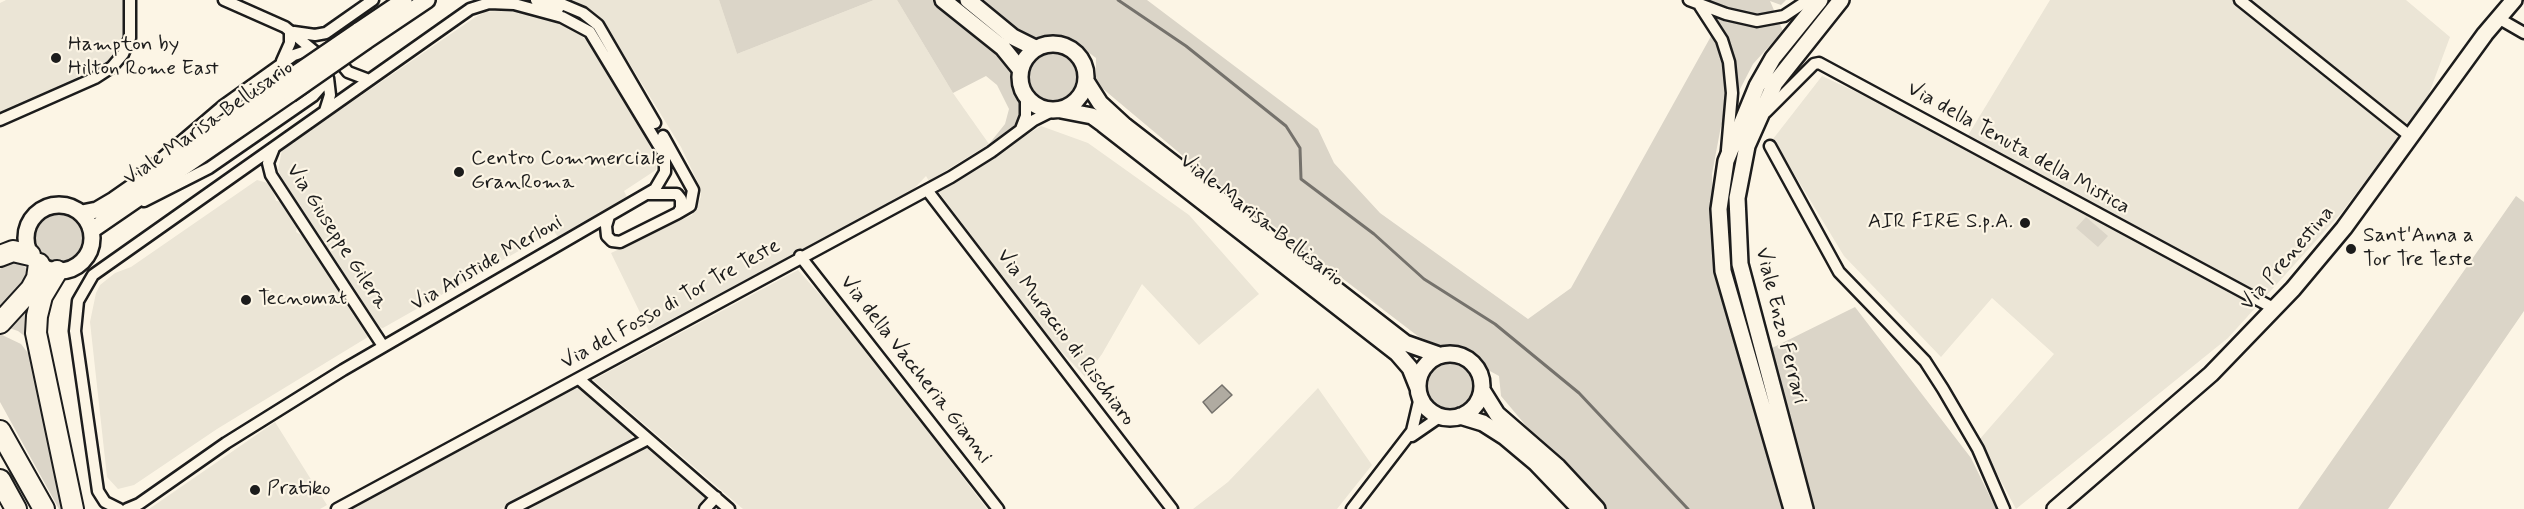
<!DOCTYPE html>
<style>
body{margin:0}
canvas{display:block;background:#fcf5e5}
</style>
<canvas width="2524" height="509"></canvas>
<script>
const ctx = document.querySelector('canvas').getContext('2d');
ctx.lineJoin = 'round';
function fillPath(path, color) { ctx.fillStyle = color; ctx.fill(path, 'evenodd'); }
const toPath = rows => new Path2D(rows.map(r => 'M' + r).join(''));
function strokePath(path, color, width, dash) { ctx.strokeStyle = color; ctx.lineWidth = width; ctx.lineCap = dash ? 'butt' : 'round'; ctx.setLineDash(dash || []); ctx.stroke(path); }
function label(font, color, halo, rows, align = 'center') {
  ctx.font = font + ' Mynerve,sans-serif'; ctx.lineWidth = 4.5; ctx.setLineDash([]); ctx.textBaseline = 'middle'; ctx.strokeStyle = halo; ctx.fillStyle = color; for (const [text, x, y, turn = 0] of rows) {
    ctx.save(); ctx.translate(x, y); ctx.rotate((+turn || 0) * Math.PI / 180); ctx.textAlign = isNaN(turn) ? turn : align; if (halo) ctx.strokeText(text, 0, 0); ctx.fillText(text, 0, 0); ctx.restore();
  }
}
fillPath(toPath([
 [6,0,127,0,125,43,110,64,0,115,0,3],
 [569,0,719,0,737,54,874,0,897,0,953,93,989,144,929,181,926,176,911,192,649,331,611,253,692,215,701,197,700,187,681,147,607,27,587,9],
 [2050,0,2406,0,2450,37,2427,99,2342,212,2228,338,2016,509,1979,440,2054,354,1992,298,1941,357,1844,256,1773,139,1822,76,1964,142],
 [508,10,558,22,577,31,590,44,645,136,657,162,656,170,624,191,628,199,560,240,554,231,383,328,377,327,282,179,278,170,282,150,474,18,485,12],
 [1041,126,1088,143,1189,215,1259,294,1199,345,1142,284,1102,354,1085,377,1051,340,937,190],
 [257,180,268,183,272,187,276,201,284,202,298,223,296,232,307,238,370,333,368,337,217,429,134,485,118,489,107,477,90,322,96,293,100,285,115,273,131,267],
 [798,270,853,332,987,509,743,509,593,380],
 [579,385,633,433,630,442,501,509,350,509],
 [1318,388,1372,465,1337,509,1193,509,1228,482],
 [275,422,327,505,320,509,149,509],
 [649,446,710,498,701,509,526,509]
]), '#ebe5d6');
fillPath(toPath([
 [719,0,874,0,737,54],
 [897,0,935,0,1010,61,1022,103,1022,112,1010,133,991,148,989,144,1005,124,1009,109,997,85,986,76,953,93],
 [981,0,1147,0,1318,129,1334,163,1380,213,1528,319,1571,288,1715,29,1702,23,1688,0,1786,0,1781,5,1770,1,1783,31,1753,64,1721,126,1712,174,1713,272,1744,372,1770,349,1855,307,1971,458,1996,509,1604,509,1533,434,1501,396,1499,376,1450,349,1419,337,1189,161,1096,83,1096,58,1068,37,1034,43],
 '1028 77a24 24 0 1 1 48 0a24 24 0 1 1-48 0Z',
 [2516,196,2524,202,2524,311,2388,509,2298,509],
 '34 238a25 25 0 1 1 50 0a25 25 0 1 1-50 0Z',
 [2086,217,2108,236,2098,247,2076,228],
 [16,261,26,268,30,276,0,309,0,269,7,262],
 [34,293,26,322,31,341,18,331,3,326],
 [0,334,21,344,31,357,65,509,59,509,0,402],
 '1427 386a23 23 0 1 1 46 0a23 23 0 1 1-46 0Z'
]), '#dbd5c8');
const water = toPath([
 [1222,385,1232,395,1212,413,1203,402,1222,385]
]);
fillPath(water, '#b0aba1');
strokePath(water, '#75726c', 1.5);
strokePath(toPath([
 [1118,0,1186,46,1286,126,1300,148,1301,179,1374,234,1424,279,1495,324,1579,393,1688,509]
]), '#75726c', 3);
const street = toPath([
 [536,0,558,9],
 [552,0,583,13,598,25,655,123],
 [1689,0,1726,14,1757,21,1784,16,1808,0],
 [2240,0,2411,137],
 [1700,6,1722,40,1729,62,1732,93,1727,150],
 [2498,18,2524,33],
 [294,32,315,35,326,33,373,0],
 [335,56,348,72,369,80],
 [282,61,290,43,290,31],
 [325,111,330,95,328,78],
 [1766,112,1814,64,1819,63,2275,309],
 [0,120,95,78,112,67,123,54,130,38,130,0],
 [1021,129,1026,116,1026,98],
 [663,136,693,190,690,206,678,213],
 [1770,146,1839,272,1925,361,1943,389,1978,449,2004,509],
 [274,148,268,163,271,175,383,346],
 [155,164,224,105,294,55,303,52,316,55],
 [927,190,1172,509],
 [144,201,209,168,313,96,327,80,325,68,314,51,285,27,224,0],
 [609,216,606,226,607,236,612,241,620,242,678,213,681,208,681,199,677,194,647,194],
 [800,256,998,509],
 [579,379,729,509],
 [1412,436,1441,416],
 [119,509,105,502,98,491,75,331,78,301,93,275,470,9,489,3,514,4,562,17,590,32,665,156,665,172,655,189,343,370,226,443,139,504,127,509],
 [337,509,951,177,991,152,1034,120,1052,111],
 [512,509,648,439],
 [705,509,716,497],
 [1352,509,1412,431,1420,397]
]);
const secondary = toPath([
 [943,0,1003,48,1020,69],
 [968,0,1013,37,1035,48],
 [358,31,404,0],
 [366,41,427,0],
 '1020 77a33 33 0 1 1 66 0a33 33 0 1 1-66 0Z',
 [1086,81,1100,103,1125,126,1405,343,1439,355],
 [1061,110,1092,116,1103,124,1397,353,1410,368,1418,388],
 '26 238a33 33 0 1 1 66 0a33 33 0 1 1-66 0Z',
 [82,213,97,210,114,200,282,83],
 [92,230,290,94],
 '1418 386a32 32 0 1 1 64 0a32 32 0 1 1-64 0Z',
 [1482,390,1497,414,1558,467,1597,509],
 [1460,416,1483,423,1505,437,1536,463,1580,509],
 [1792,509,1723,271,1719,209,1726,161,1757,86,1773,58,1820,0],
 [1805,509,1740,264,1737,198,1747,146,1775,83,1841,0],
 [2055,509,2211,374,2293,289,2344,228,2485,34,2514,0]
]);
const highway = toPath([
 [0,256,13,251,30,255],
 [57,271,42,296,37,316,36,333,73,509],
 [0,323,31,289,37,278,39,264],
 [0,431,44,509],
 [0,480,16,509]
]);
strokePath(street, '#1c1c1c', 15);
strokePath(secondary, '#1c1c1c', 20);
strokePath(highway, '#1c1c1c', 24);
strokePath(street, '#fcf5e5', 10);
strokePath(secondary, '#fcf5e5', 15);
strokePath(highway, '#fcf5e5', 20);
const secondaryBridge = toPath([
 [282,83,358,31],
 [290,94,366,41]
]);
strokePath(secondaryBridge, '#1c1c1c', 20, []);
strokePath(secondaryBridge, '#fcf5e5', 15);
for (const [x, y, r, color] of [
 [56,58,6,"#1c1c1c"],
 [459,172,6,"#1c1c1c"],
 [2025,223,6,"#1c1c1c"],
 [2351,249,6,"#1c1c1c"],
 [246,300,6,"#1c1c1c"],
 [255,490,6,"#1c1c1c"]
]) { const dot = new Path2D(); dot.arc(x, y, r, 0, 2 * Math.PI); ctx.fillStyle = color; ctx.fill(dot); strokePath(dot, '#fcf5e5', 2); }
label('21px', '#1c1c1c', '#fcf5e5', [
 ["Hampton by",68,46],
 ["Hilton Rome East",68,70],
 ["Centro Commerciale",471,160],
 ["GranRoma",471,184],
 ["AIR FIRE S.p.A.",2013,223,"right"],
 ["Sant'Anna a",2363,237],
 ["Tor Tre Teste",2363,261],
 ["Tecnomat",258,300],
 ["Pratiko",267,490]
], 'left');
label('21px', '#1c1c1c', '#fcf5e5', [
 ["Viale Marisa Bellisario",209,124,-35],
 ["Via della Tenuta della Mistica",2018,149,29],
 ["Viale Marisa Bellisario",1261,221,38],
 ["Via Giuseppe Gilera",336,237,57],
 ["Via Prenestina",2288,259,-49],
 ["Via Aristide Merloni",487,264,-30],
 ["Via del Fosso di Tor Tre Teste",671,305,-29],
 ["Viale Enzo Ferrari",1780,326,76],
 ["Via Muraccio di Rischiaro",1065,338,53],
 ["Via della Vaccheria Gianni",915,370,52]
]);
</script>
